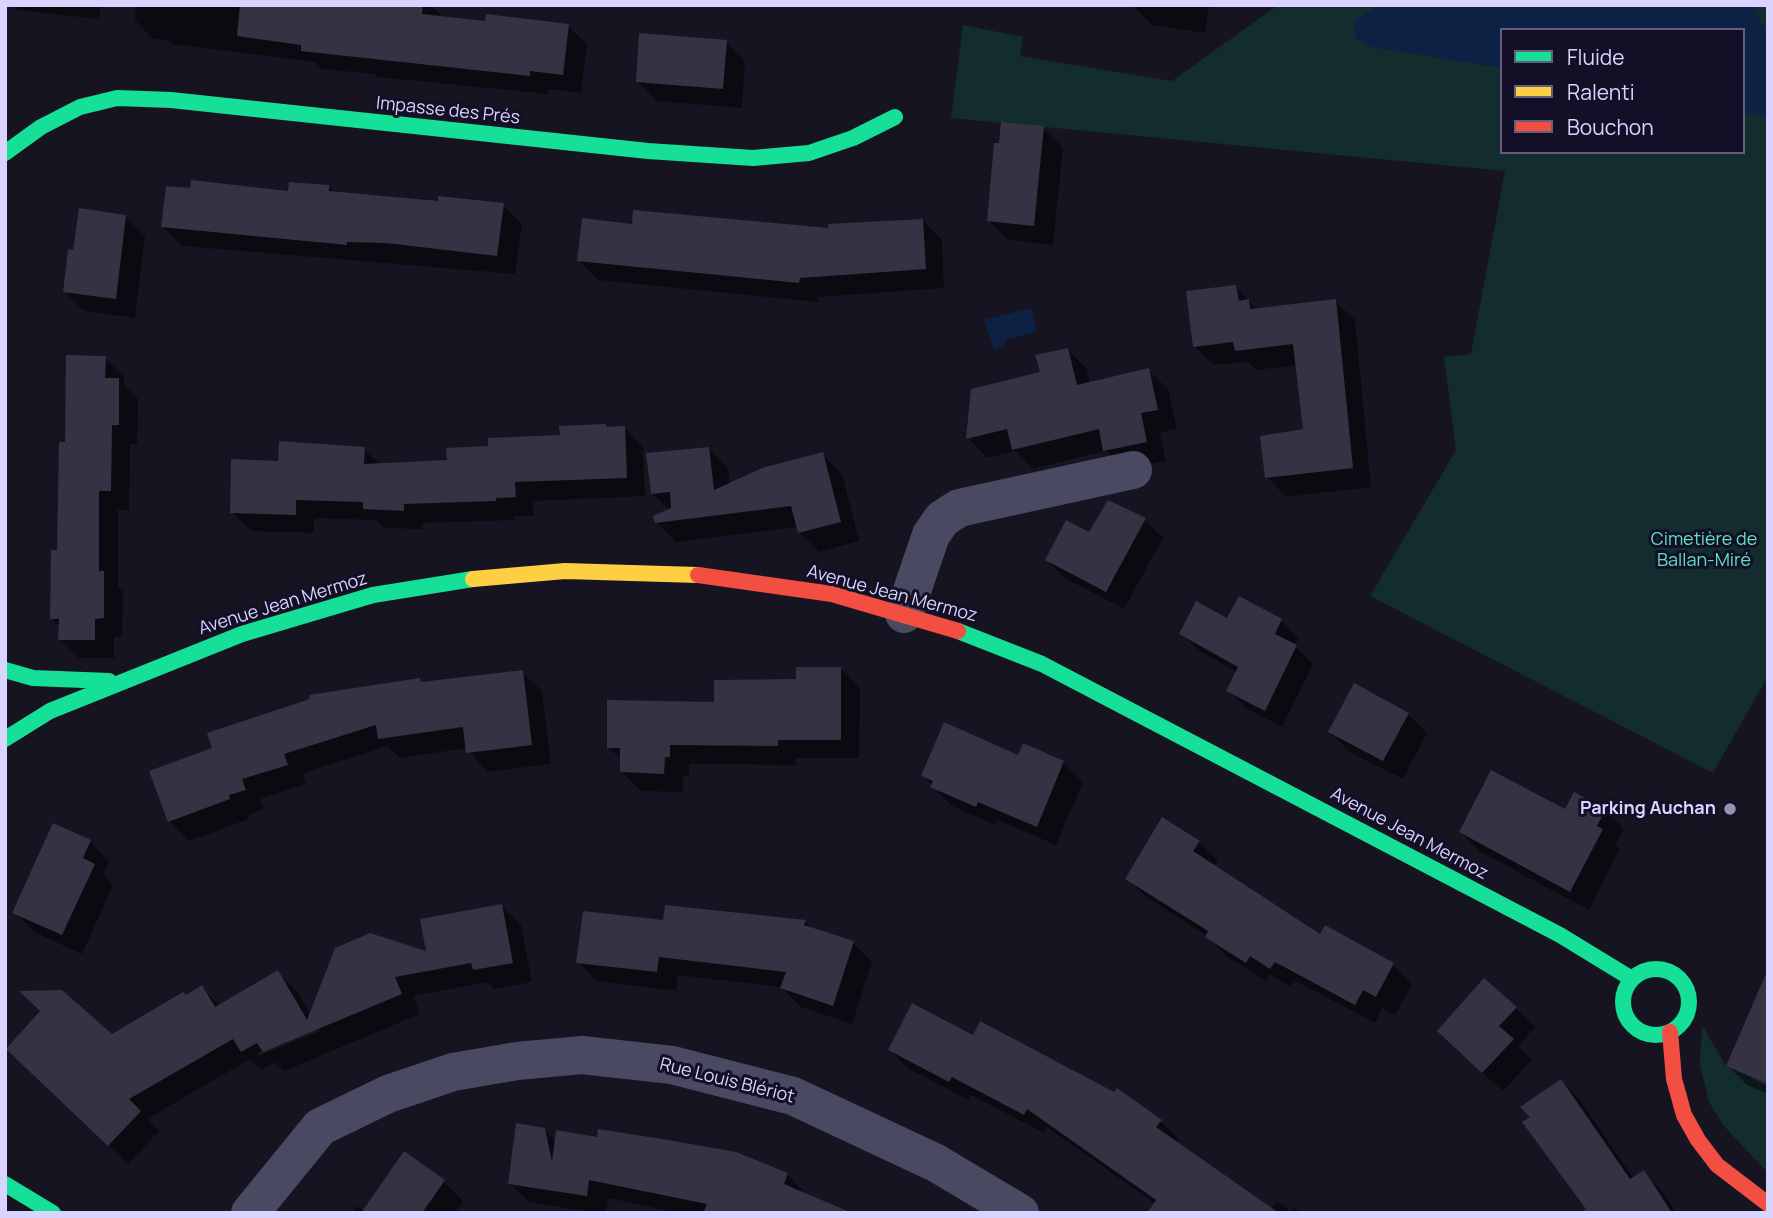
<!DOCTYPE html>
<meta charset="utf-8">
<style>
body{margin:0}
#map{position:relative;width:1773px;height:1218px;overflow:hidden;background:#161421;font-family:Manrope,sans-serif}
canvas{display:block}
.frame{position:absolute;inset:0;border:7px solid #d9d4ff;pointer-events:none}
.legend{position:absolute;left:1500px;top:28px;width:245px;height:126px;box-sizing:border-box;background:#130f26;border:2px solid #625e7d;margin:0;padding:9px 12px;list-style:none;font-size:21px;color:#d9d4ff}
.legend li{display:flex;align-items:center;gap:14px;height:35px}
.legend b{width:35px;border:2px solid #625e7d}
</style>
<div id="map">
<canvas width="1773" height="1218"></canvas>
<div class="frame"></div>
<ul class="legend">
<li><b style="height:9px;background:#16e098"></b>Fluide</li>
<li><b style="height:9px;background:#ffcf43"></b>Ralenti</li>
<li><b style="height:9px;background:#f24e42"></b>Bouchon</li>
</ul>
</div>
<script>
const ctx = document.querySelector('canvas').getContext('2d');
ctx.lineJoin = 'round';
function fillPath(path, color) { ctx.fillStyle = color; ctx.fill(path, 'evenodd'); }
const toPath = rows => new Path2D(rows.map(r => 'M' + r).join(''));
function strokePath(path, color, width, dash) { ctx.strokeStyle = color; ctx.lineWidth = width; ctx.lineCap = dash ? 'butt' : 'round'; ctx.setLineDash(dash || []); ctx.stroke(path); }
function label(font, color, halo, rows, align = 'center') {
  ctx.font = font + ' Manrope,sans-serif'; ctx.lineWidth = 6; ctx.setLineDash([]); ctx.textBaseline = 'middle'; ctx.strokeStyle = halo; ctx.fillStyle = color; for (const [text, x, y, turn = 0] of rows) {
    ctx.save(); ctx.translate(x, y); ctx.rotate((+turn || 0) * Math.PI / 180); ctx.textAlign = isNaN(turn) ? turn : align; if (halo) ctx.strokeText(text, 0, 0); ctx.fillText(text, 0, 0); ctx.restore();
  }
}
fillPath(toPath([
 [1278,5,1768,5,1768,676,1713,773,1370,596,1456,450,1444,357,1471,354,1505,171,951,118,963,25,1023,37,1020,56,1172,81],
 [1502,30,1743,30,1743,152,1502,152],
 [1702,1025,1726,1066,1768,1084,1768,1173,1723,1125,1709,1102,1700,1064]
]), '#132c2d');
fillPath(toPath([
 [1378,5,1753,5,1768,37,1768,117,1743,112,1743,30,1502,30,1502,68,1372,47,1357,39,1354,22],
 [1031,308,1037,332,1005,340,1005,347,994,350,984,320]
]), '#0d2144');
fillPath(toPath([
 [12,5,101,5,99,19,16,10],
 [136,5,430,5,442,16,487,23,568,26,587,44,581,93,548,89,548,94,378,77,375,74,322,69,315,62,172,44,168,40,153,39,135,20],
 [1214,5,1208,10,1205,33,1152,25,1133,6],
 [726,42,745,62,742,108,657,101,637,81],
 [1043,128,1063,148,1053,245,1008,240,989,221],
 [328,187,335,193,439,203,503,205,522,224,515,274,182,246,163,227,289,192],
 [125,216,145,236,135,318,84,311,65,292],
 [923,220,942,240,944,288,818,297,818,302,598,280,579,261,633,226,831,230],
 [1236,287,1258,310,1335,301,1355,320,1371,487,1286,497,1267,477,1305,430,1297,365,1256,370,1248,362,1214,365,1194,346],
 [1068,350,1087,369,1090,383,1148,370,1168,389,1177,429,1160,433,1166,461,1124,470,1106,451,1033,469,1016,451,987,458,968,438],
 [105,358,124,377,124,385,138,399,137,444,130,444,129,510,118,510,118,587,123,592,122,637,114,637,114,658,79,658,60,639,60,627,51,618,67,444],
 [624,428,643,447,645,496,533,501,534,516,515,516,514,520,422,523,422,529,384,528,376,520,314,518,314,533,251,531,232,512,280,462,364,449,380,465,448,462,490,448],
 [708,448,728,468,730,484,822,454,842,474,859,541,819,552,799,532,798,527,676,542,656,522,670,511,652,493],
 [1145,520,1163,538,1124,609,1065,578,1047,560,1090,535],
 [1228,620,1281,620,1298,638,1295,646,1313,664,1282,727,1246,708,1228,690,1237,672,1199,651,1181,633],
 [841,669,860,688,859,758,796,758,797,765,689,764,689,776,683,776,683,792,641,791,622,772,622,760,608,747,715,703],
 [522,672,542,691,551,764,487,772,467,748,400,758,388,746,303,773,306,784,261,799,264,809,248,815,249,819,189,841,169,821,151,772,419,680,423,684],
 [1408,714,1427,733,1403,779,1350,752,1330,732],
 [1018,758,1063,762,1083,782,1056,845,997,820,995,825,952,806,923,776],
 [1574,794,1605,810,1624,829,1615,845,1620,849,1589,910,1479,851,1461,832,1566,812],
 [90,842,109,861,103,874,113,885,82,954,34,932,14,912],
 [1199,842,1218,861,1214,867,1321,937,1393,965,1412,984,1395,1015,1382,1008,1375,1023,1294,980,1290,987,1270,974,1266,981,1226,956,1207,936,1146,897,1127,878],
 [501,905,521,925,532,982,494,989,487,982,413,996,420,1014,284,1071,275,1062,262,1070,250,1059,147,1119,159,1131,128,1164,28,1068,112,1036,202,987,220,1006,278,973,297,992,311,1015,429,954],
 [317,1028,320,1031,258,1056,257,1053],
 [665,922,805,922,813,930,853,943,872,962,852,1024,801,1007,781,987,678,975,676,991,597,981,578,962],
 [1516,1008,1535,1027,1518,1046,1532,1060,1503,1091,1458,1051],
 [974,1037,1160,1121,1180,1140,1177,1144,1271,1209,1277,1201,1291,1211,1294,1207,1302,1213,1160,1213,1156,1204,1047,1127,1044,1133,971,1095,969,1100,909,1069,890,1050],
 [1728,1066,1768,1086,1768,1094,1747,1085],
 [1561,1081,1579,1099,1634,1179,1643,1173,1662,1191,1676,1213,1589,1213,1532,1117],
 [545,1130,556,1141,787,1174,807,1195,851,1213,679,1213,608,1198,606,1213,597,1213,529,1202,510,1183],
 [444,1182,463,1201,455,1213,352,1213,356,1206,364,1211]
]), '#0007');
fillPath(toPath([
 [240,5,423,5,422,14,485,21,486,14,569,24,563,75,530,71,530,76,301,51,301,45,237,36],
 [639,33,727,40,723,89,636,82],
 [1001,122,1044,126,1034,226,987,221,994,143,999,143],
 [191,180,288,191,289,182,329,185,329,191,438,201,438,196,504,203,497,256,386,243,347,242,347,245,161,227,166,186,190,188],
 [79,208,126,215,116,299,63,292,68,249,73,250],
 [633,210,829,228,828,224,923,219,926,269,800,278,799,283,577,261,582,218,632,224],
 [1236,285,1239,301,1249,299,1250,309,1336,299,1353,468,1265,478,1260,436,1303,429,1293,344,1235,351,1233,342,1193,347,1186,291],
 [1068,348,1077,385,1149,368,1158,410,1141,413,1147,442,1103,451,1099,429,1012,450,1007,429,966,439,971,389,1040,372,1035,355],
 [66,355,106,356,105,378,119,378,119,425,112,425,111,491,99,491,99,571,104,571,104,618,95,619,95,640,58,640,59,619,50,619,51,550,57,550,59,442,65,442],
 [606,424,606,427,625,426,627,478,515,482,516,497,496,498,496,501,404,504,404,511,363,509,363,502,296,500,296,515,230,513,231,459,278,461,279,441,365,447,364,464,447,460,446,448,488,446,488,438,560,435,559,426],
 [709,447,714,490,762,468,823,452,841,522,798,533,791,506,655,523,653,516,671,508,670,492,651,494,646,453],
 [1108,500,1146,518,1106,592,1045,560,1066,520,1089,532],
 [1239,596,1282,619,1275,634,1297,645,1265,711,1226,691,1238,667,1179,634,1196,601,1227,618],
 [796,667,841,667,841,740,778,740,778,746,670,745,670,757,665,757,664,774,620,772,620,748,607,748,607,700,714,702,714,680,796,679],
 [523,670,532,745,466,753,463,727,378,739,376,725,284,754,288,765,242,779,246,790,229,795,230,799,168,822,149,771,212,748,207,733,310,699,309,695,420,678,421,682],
 [1354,683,1409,713,1383,761,1328,732],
 [944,722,1018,755,1023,743,1064,761,1037,827,978,802,976,807,930,787,933,781,921,776],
 [1491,770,1565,809,1574,792,1606,809,1597,826,1603,829,1570,892,1459,832],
 [1162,817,1200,841,1193,851,1320,934,1325,925,1394,963,1376,997,1363,990,1355,1005,1275,962,1270,969,1250,956,1246,963,1205,937,1208,931,1125,879],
 [53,823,91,840,83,858,95,864,62,935,12,913],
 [502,904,513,963,473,970,471,963,395,977,402,994,263,1052,257,1043,241,1052,233,1039,129,1099,141,1111,108,1146,6,1049,40,1011,19,991,62,990,112,1034,183,992,186,995,202,985,215,1007,278,970,307,1020,335,948,370,933,426,951,420,919],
 [665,905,806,920,804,925,854,941,833,1006,780,988,786,972,659,957,657,972,576,963,583,911,663,920],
 [1768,969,1768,1084,1726,1066],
 [1484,978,1517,1007,1499,1026,1514,1039,1482,1073,1437,1031],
 [912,1003,973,1035,980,1021,1114,1092,1117,1088,1162,1120,1156,1127,1279,1213,1147,1213,1156,1200,1027,1109,1024,1115,952,1077,949,1082,888,1050],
 [1561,1079,1630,1179,1644,1170,1672,1213,1580,1213,1586,1209,1522,1122,1530,1117,1520,1107],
 [516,1123,545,1128,552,1162,556,1130,597,1137,598,1129,668,1140,736,1152,788,1173,784,1184,852,1213,703,1213,707,1204,589,1180,587,1196,508,1184],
 [404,1151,445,1180,422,1213,361,1213]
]), '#343243');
strokePath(toPath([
 [904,614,931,535,942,519,959,508,1133,470],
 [250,1213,320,1127,388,1094,453,1072,517,1061,582,1055,672,1065,793,1096,936,1163,1020,1213]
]), '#4a4962', 38);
strokePath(toPath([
 [5,153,41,127,80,107,117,98,171,100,648,151,753,158,809,153,853,138,895,117],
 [958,631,1042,664,1560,935,1632,979],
 [5,670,33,678,109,681],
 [5,739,50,711,242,634,373,595,473,579],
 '1623 1002a33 33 0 1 1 66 0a33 33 0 1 1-66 0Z',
 [5,1184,53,1213]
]), '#16e098', 16);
strokePath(toPath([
 [473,579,565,571,698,575]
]), '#ffcf43', 16);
strokePath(toPath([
 [698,575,832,594,958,631],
 [1670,1032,1674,1079,1684,1115,1698,1140,1717,1165,1768,1204]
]), '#f24e42', 16);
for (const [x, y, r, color] of [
 [1730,809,7,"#9591b1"]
]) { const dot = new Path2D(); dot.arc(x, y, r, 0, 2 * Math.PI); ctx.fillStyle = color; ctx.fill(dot); strokePath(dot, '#130f26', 2.5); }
label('18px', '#d9d4ff', '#130f26', [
 ["Impasse des Prés",448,111,6],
 ["Avenue Jean Mermoz",892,594,15],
 ["Avenue Jean Mermoz",283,604,-17],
 ["Avenue Jean Mermoz",1409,834,28],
 ["Rue Louis Blériot",727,1081,14]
]);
label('18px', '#5fe0c0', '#130f26', [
 ["Cimetière de",1704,540],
 ["Ballan-Miré",1704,561]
]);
label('bold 18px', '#d9d4ff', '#130f26', [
 ["Parking Auchan",1716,809]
], 'right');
</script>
